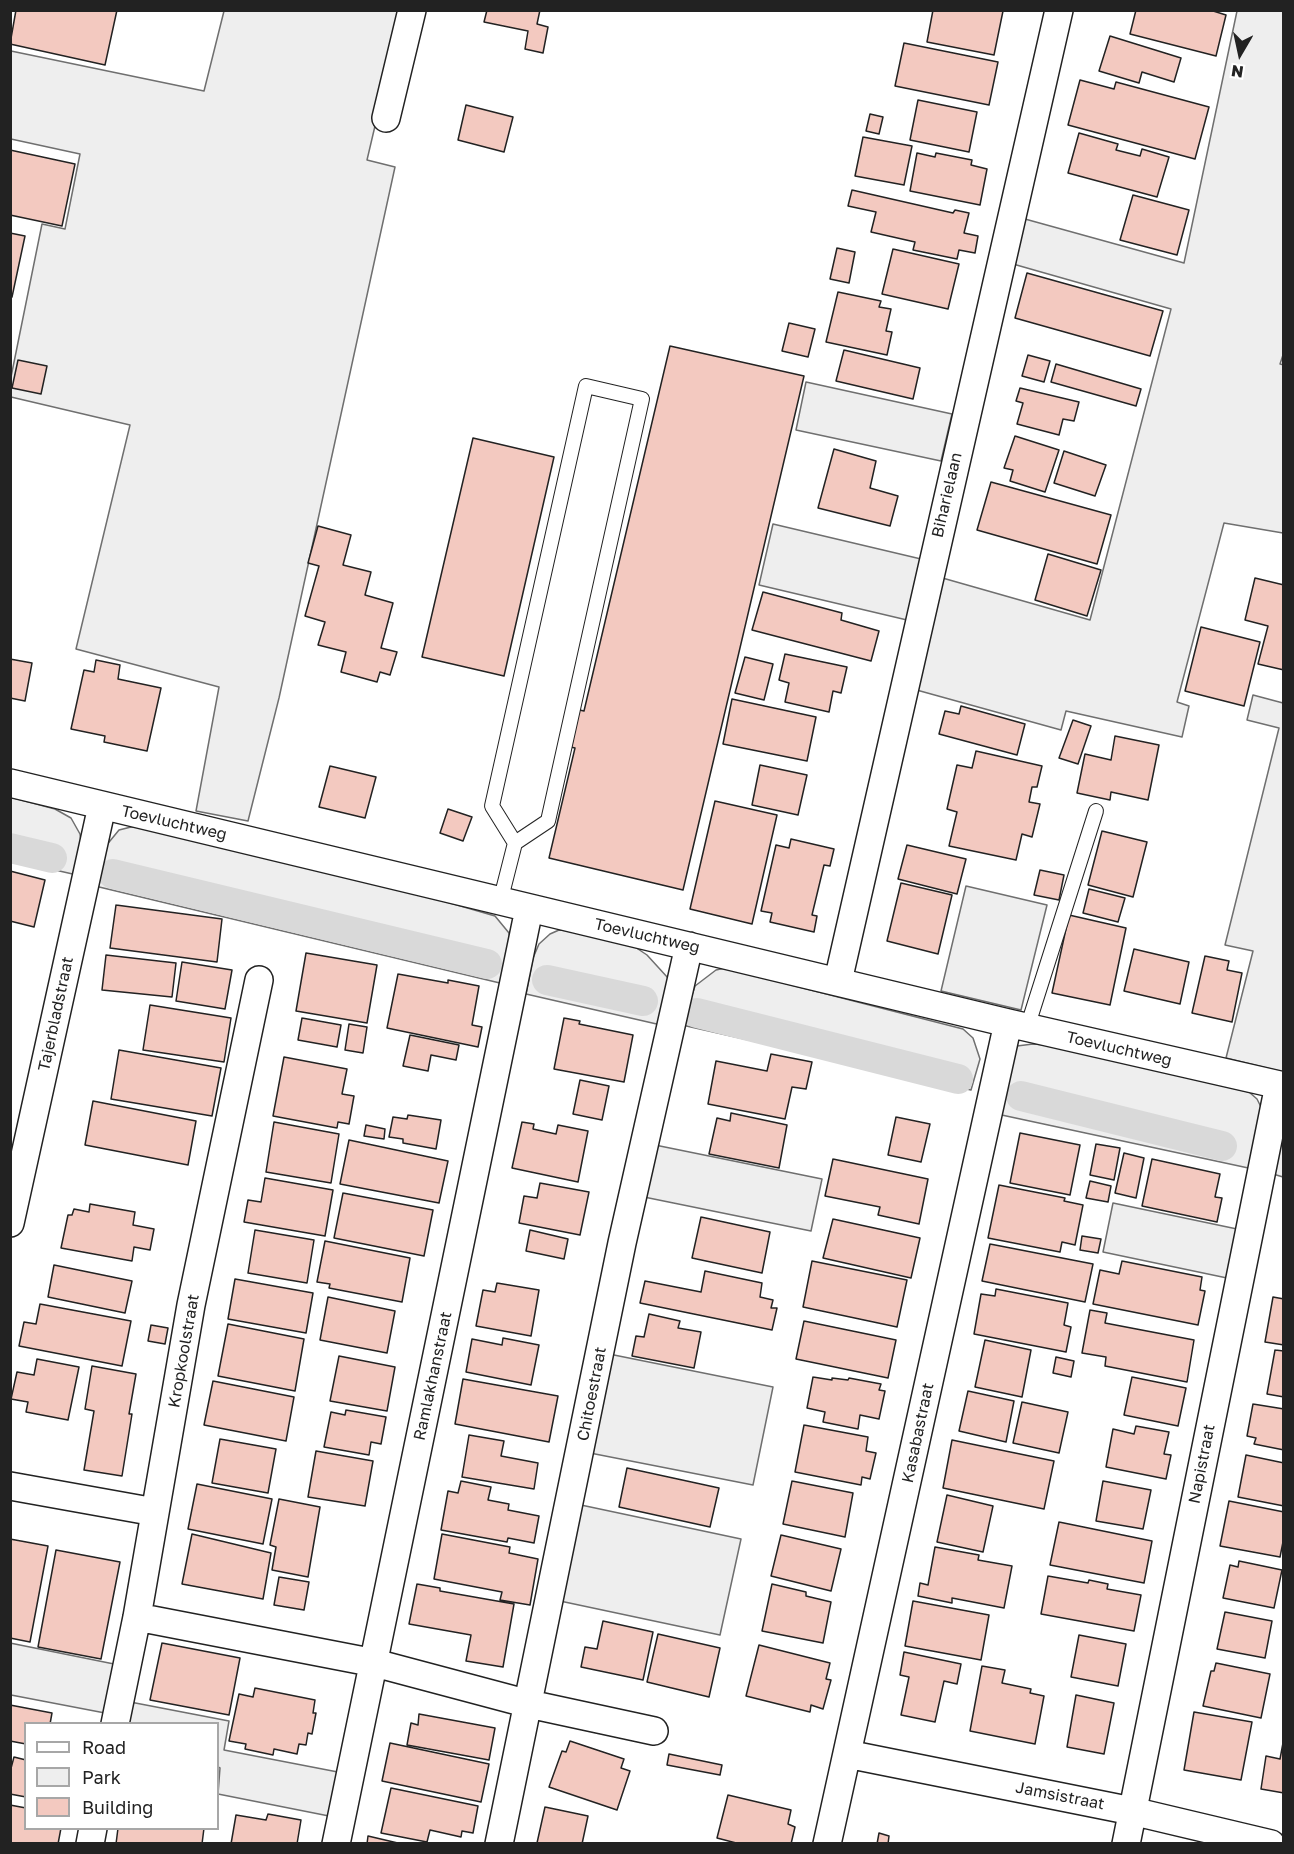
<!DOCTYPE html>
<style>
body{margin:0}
#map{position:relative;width:1294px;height:1854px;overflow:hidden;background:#fff;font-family:"Golos Text",sans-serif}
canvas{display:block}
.frame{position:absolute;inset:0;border:12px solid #222;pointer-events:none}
.legend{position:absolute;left:24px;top:1722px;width:195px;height:108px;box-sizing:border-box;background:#fff;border:2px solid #a7a7a7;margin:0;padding:8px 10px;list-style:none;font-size:18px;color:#222}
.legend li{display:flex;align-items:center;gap:12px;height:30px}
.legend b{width:30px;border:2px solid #a7a7a7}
.north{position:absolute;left:1210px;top:24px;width:60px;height:60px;-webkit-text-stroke:4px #fff;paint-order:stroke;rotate:189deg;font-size:16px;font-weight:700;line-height:24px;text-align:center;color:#222}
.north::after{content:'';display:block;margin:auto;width:21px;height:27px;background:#222;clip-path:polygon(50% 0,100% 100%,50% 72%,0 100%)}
</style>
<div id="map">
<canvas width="1294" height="1854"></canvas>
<div class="frame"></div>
<ul class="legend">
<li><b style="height:8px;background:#fff"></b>Road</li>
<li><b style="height:16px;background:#eee"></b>Park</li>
<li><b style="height:16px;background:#f3c9c0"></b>Building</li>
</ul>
<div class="north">N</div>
</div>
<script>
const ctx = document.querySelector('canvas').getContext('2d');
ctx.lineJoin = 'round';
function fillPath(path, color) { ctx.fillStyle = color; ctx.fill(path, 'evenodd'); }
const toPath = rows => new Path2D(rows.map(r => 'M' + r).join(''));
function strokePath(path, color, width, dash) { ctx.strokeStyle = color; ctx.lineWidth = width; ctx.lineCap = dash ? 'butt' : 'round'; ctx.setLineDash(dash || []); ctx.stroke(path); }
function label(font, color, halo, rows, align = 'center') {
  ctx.font = font + ' "Golos Text",sans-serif'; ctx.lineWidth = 4.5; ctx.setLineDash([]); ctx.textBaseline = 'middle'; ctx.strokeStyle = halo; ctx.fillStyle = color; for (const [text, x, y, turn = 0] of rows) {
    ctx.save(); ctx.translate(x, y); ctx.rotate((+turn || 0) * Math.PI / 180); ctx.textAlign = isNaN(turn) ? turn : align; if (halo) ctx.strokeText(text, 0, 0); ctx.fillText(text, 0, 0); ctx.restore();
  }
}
const green = toPath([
 [224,11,402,11,367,160,395,167,279,698,248,821,196,811,219,687,76,649,130,425,11,397,11,377,42,224,65,229,80,154,11,139,11,51,204,91,224,11],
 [1237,11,1283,11,1284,352,1280,364,1284,365,1283,533,1224,523,1177,702,1189,706,1182,737,1066,711,1061,730,913,689,939,577,1090,620,1171,309,1013,264,1025,219,1184,263,1237,11],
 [806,382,952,414,941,461,796,430,806,382],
 [773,524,921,559,907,620,759,585,773,524],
 [1253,695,1283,703,1283,1072,1226,1058,1253,951,1225,945,1279,728,1247,720,1253,695],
 [10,797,55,809,71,818,80,834,82,850,77,875,11,860,10,797],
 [131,827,142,827,433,898,495,916,509,933,511,945,504,984,95,886,105,847,119,830,131,827],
 [966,886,1047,905,1021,1010,941,991,966,886],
 [559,930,573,931,635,947,647,955,668,978,669,989,661,1025,526,994,533,958,539,944,550,934,559,930],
 [725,968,963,1029,973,1038,980,1059,971,1090,682,1025,695,986,716,970,725,968],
 [1033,1044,1047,1045,1249,1092,1257,1099,1262,1109,1253,1169,997,1114,1017,1046,1033,1044],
 [1283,1125,1283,1177,1273,1174,1283,1125],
 [655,1145,822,1179,811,1231,644,1197,655,1145],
 [1113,1203,1237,1229,1227,1278,1103,1252,1113,1203],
 [609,1354,773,1387,753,1485,590,1453,609,1354],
 [581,1505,741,1539,720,1635,560,1601,581,1505],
 [10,1643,114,1664,105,1713,11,1695,10,1643],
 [125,1701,229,1721,224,1750,343,1773,334,1817,218,1794,220,1768,218,1767,218,1724,120,1724,125,1701]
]);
fillPath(green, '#eee');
strokePath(green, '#6f6f6f', 1.5);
strokePath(toPath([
 [10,848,52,858],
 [113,874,487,964],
 [547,980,643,1001],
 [697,1013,958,1079],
 [1021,1096,1222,1146]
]), '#d9d9d9', 30);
const building = toPath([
 [16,10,117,10,105,65,10,44,16,10],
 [487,10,540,10,537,24,548,27,543,53,525,49,528,31,484,22,487,10],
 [933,10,1003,11,994,55,927,42,933,10],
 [1136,10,1210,10,1226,15,1216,56,1130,34,1136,10],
 [1110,36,1181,58,1174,82,1142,72,1139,83,1099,71,1110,36],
 [904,43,998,62,989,105,895,86,904,43],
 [1080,80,1114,89,1116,82,1209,107,1195,159,1068,125,1080,80],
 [918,100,977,112,969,152,910,140,918,100],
 [466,105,513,117,504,152,458,140,466,105],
 [870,114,883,117,879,134,866,131,870,114],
 [1079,133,1118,144,1116,150,1140,156,1142,149,1169,157,1157,197,1068,173,1079,133],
 [863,137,912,146,904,185,855,176,863,137],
 [10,150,75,164,62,226,10,215,10,150],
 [917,153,935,157,936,153,972,160,971,165,987,169,980,205,910,191,917,153],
 [852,190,953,213,955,210,969,213,964,233,978,236,975,253,959,250,957,259,913,250,915,242,871,232,876,212,848,206,852,190],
 [1133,195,1189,210,1177,255,1120,240,1133,195],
 [10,233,25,236,12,297,10,297,10,233],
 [837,248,855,252,849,283,830,279,837,248],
 [893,249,959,264,948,309,882,294,893,249],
 [1027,273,1163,311,1150,356,1015,318,1027,273],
 [838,292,881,301,879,307,891,309,886,331,892,332,887,355,826,342,838,292],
 [789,323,815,329,808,357,782,351,789,323],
 [670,346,804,376,683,890,549,858,575,748,566,746,575,709,584,711,670,346],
 [844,350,920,368,913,399,836,381,844,350],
 [1028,355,1050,361,1044,382,1022,376,1028,355],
 [18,360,47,366,41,394,12,388,18,360],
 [1056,364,1141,389,1136,406,1051,382,1056,364],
 [1020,388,1079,402,1074,421,1063,419,1059,435,1017,424,1023,403,1016,401,1020,388],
 [1015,436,1059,450,1045,492,1010,481,1013,470,1004,468,1015,436],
 [473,438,554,457,504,676,422,657,473,438],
 [834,449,876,461,870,488,898,496,890,526,818,508,834,449],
 [1064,451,1106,465,1095,496,1054,483,1064,451],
 [991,482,1111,515,1097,564,977,530,991,482],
 [318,526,351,535,343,565,371,572,365,595,393,603,381,648,397,652,390,675,380,672,377,682,341,672,346,652,318,645,325,622,305,616,319,566,308,563,318,526],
 [1048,554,1101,570,1087,616,1035,600,1048,554],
 [1255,578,1284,585,1284,670,1258,664,1268,626,1245,620,1255,578],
 [763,592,842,613,841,620,879,631,871,661,752,630,763,592],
 [1201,627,1260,642,1244,706,1185,691,1201,627],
 [785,654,847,667,841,693,833,691,829,712,785,702,789,683,779,680,785,654],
 [745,657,773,664,764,700,735,693,745,657],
 [10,659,32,663,25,701,10,698,10,659],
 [96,660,120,665,118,679,161,688,147,751,104,742,105,736,71,729,84,670,94,672,96,660],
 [732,699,816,717,807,761,723,744,732,699],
 [961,706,1025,724,1017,755,939,734,945,711,959,714,961,706],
 [1073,720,1091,726,1078,764,1059,758,1073,720],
 [1115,736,1159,745,1148,800,1111,792,1110,800,1077,793,1085,754,1111,760,1115,736],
 [976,751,1042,766,1037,787,1032,787,1029,802,1040,804,1032,837,1022,834,1016,860,949,846,957,812,947,809,957,765,972,768,976,751],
 [760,765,807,775,798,815,752,805,760,765],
 [330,766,376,777,365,818,319,807,330,766],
 [715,801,777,815,752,924,690,909,715,801],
 [448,809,472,817,463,841,440,833,448,809],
 [1102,831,1147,842,1133,897,1088,885,1102,831],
 [791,839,834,849,830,866,824,865,812,915,817,916,814,932,770,922,772,913,761,911,776,845,789,848,791,839],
 [907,845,966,859,957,894,898,879,907,845],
 [1040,870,1064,875,1059,900,1034,895,1040,870],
 [10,871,45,880,34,927,10,921,10,871],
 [901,883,952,895,938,954,887,941,901,883],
 [1089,889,1125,898,1118,922,1083,913,1089,889],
 [116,905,222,919,217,962,110,948,116,905],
 [1069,915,1126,928,1110,1005,1052,993,1069,915],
 [1134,949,1189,962,1180,1004,1124,991,1134,949],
 [306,953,377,965,367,1023,296,1011,306,953],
 [106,955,176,963,172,997,102,990,106,955],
 [1205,956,1229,961,1227,970,1242,973,1232,1022,1192,1013,1205,956],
 [182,962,232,970,225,1009,176,1001,182,962],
 [398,974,448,983,448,980,479,986,472,1025,482,1027,478,1047,387,1028,398,974],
 [150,1005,231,1018,224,1062,143,1050,150,1005],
 [302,1018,341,1025,337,1047,298,1040,302,1018],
 [564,1018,580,1021,579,1024,633,1035,624,1082,554,1069,564,1018],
 [349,1024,367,1027,363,1053,345,1050,349,1024],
 [410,1035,459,1045,456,1060,431,1055,428,1071,403,1066,410,1035],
 [119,1050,221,1068,212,1116,111,1099,119,1050],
 [771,1054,812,1062,806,1089,792,1087,785,1119,708,1104,716,1061,767,1071,771,1054],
 [284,1057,347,1069,342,1094,354,1096,349,1124,338,1122,337,1128,273,1116,284,1057],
 [580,1080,609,1086,602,1120,573,1114,580,1080],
 [93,1101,196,1121,188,1165,85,1145,93,1101],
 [731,1113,787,1125,779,1168,709,1154,717,1118,730,1121,731,1113],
 [408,1115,441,1120,436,1149,403,1143,403,1139,389,1137,393,1117,407,1119,408,1115],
 [896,1117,930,1124,921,1162,888,1155,896,1117],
 [274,1122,339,1134,331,1183,266,1172,274,1122],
 [522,1122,534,1124,533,1129,556,1134,558,1125,588,1131,578,1182,512,1168,522,1122],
 [366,1125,385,1129,384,1139,364,1136,366,1125],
 [1020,1133,1080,1145,1070,1195,1010,1183,1020,1133],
 [349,1140,448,1161,439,1203,340,1184,349,1140],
 [1096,1144,1120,1148,1114,1180,1090,1175,1096,1144],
 [1124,1153,1144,1158,1136,1198,1115,1193,1124,1153],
 [833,1159,928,1179,919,1224,878,1215,880,1207,825,1196,833,1159],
 [1152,1159,1220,1174,1215,1197,1222,1198,1217,1222,1142,1206,1152,1159],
 [265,1178,333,1190,325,1236,244,1222,248,1200,261,1202,265,1178],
 [1090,1181,1111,1186,1108,1202,1086,1198,1090,1181],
 [540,1183,589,1192,580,1235,519,1223,524,1196,537,1198,540,1183],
 [999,1185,1065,1198,1064,1201,1083,1205,1075,1245,1062,1242,1060,1252,988,1238,999,1185],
 [343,1193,433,1210,424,1256,334,1238,343,1193],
 [90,1204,135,1212,133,1225,154,1229,150,1250,134,1247,132,1261,61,1248,68,1215,72,1215,74,1209,89,1212,90,1204],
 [701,1217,770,1232,762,1273,692,1258,701,1217],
 [833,1219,920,1238,911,1278,823,1258,833,1219],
 [255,1230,314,1240,307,1283,248,1273,255,1230],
 [530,1230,568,1239,564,1259,526,1251,530,1230],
 [1082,1236,1101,1239,1098,1253,1080,1250,1082,1236],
 [325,1241,410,1258,402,1302,329,1288,330,1284,317,1282,325,1241],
 [990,1244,1093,1264,1085,1302,982,1281,990,1244],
 [812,1261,907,1280,897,1327,803,1307,812,1261],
 [1122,1261,1202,1277,1200,1290,1205,1291,1198,1325,1093,1304,1100,1270,1119,1274,1122,1261],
 [54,1265,132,1281,125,1313,48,1297,54,1265],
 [705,1271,762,1283,760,1297,773,1300,771,1308,777,1308,772,1330,640,1303,645,1281,701,1292,705,1271],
 [235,1279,313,1293,306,1333,228,1319,235,1279],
 [497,1283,539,1290,531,1336,476,1326,483,1290,495,1292,497,1283],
 [996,1289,1068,1303,1064,1325,1071,1327,1066,1352,974,1334,981,1294,995,1296,996,1289],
 [328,1297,395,1311,387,1353,320,1340,328,1297],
 [1273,1297,1284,1299,1284,1345,1265,1342,1273,1297],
 [40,1304,131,1321,122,1366,19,1346,24,1322,36,1324,40,1304],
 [1090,1310,1107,1313,1105,1323,1194,1340,1187,1382,1105,1366,1106,1357,1082,1353,1090,1310],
 [649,1314,680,1321,678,1328,701,1332,694,1368,632,1356,636,1336,644,1337,649,1314],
 [804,1321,896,1340,888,1378,796,1359,804,1321],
 [228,1324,304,1339,295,1391,218,1376,228,1324],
 [151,1325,168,1328,165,1344,148,1341,151,1325],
 [503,1338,539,1345,531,1385,466,1372,472,1339,502,1345,503,1338],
 [985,1340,1031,1350,1022,1397,975,1387,985,1340],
 [1275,1350,1284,1351,1284,1397,1267,1394,1275,1350],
 [339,1356,395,1367,387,1411,330,1401,339,1356],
 [1056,1357,1074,1361,1071,1377,1053,1373,1056,1357],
 [37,1359,79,1367,68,1420,26,1412,28,1402,11,1399,17,1372,34,1375,37,1359],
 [92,1366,136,1374,129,1414,132,1414,122,1476,84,1470,94,1411,85,1409,92,1366],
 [813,1377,832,1380,832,1378,848,1380,849,1378,881,1384,879,1390,885,1391,879,1419,860,1415,858,1429,823,1422,825,1412,807,1408,813,1377],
 [1132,1377,1186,1388,1178,1426,1124,1415,1132,1377],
 [463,1379,558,1396,549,1442,455,1424,463,1379],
 [213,1381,294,1397,286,1441,204,1425,213,1381],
 [968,1391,1014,1401,1006,1442,959,1431,968,1391],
 [1022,1402,1068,1412,1059,1453,1013,1443,1022,1402],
 [1253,1404,1284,1409,1284,1450,1254,1444,1256,1438,1247,1436,1253,1404],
 [346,1410,386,1417,381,1444,371,1442,369,1455,324,1447,331,1412,345,1415,346,1410],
 [804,1425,868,1437,866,1451,876,1453,870,1479,862,1477,861,1485,795,1472,804,1425],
 [1136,1426,1169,1432,1164,1454,1171,1455,1166,1479,1106,1467,1113,1429,1134,1434,1136,1426],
 [469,1435,504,1441,501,1456,538,1463,534,1489,462,1477,469,1435],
 [220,1439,276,1449,268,1493,212,1483,220,1439],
 [952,1440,1054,1461,1044,1509,943,1488,952,1440],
 [316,1451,373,1461,365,1506,308,1497,316,1451],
 [1246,1455,1284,1463,1284,1506,1238,1497,1246,1455],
 [627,1468,719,1488,710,1527,619,1507,627,1468],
 [461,1481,491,1487,488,1500,509,1504,508,1510,539,1516,534,1543,508,1538,507,1542,441,1530,448,1491,458,1493,461,1481],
 [792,1481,853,1493,845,1537,783,1524,792,1481],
 [1103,1481,1151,1490,1143,1529,1096,1521,1103,1481],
 [197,1484,272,1499,263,1544,188,1529,197,1484],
 [947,1495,993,1506,983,1552,937,1542,947,1495],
 [279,1499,320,1507,308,1577,272,1570,276,1547,270,1545,279,1499],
 [1229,1501,1284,1512,1284,1537,1280,1557,1220,1546,1229,1501],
 [1059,1522,1152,1541,1144,1583,1050,1565,1059,1522],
 [192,1534,271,1553,263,1599,182,1584,192,1534],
 [442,1534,510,1547,509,1553,538,1559,530,1605,500,1600,502,1592,434,1579,442,1534],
 [781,1535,841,1549,831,1591,771,1576,781,1535],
 [10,1539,48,1546,30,1642,10,1638,10,1539],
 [935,1547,979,1555,978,1560,1012,1566,1004,1608,952,1598,952,1603,918,1596,920,1583,928,1585,935,1547],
 [56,1550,120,1562,101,1659,38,1647,56,1550],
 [1239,1561,1282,1570,1274,1608,1223,1598,1230,1565,1238,1567,1239,1561],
 [1048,1576,1088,1583,1089,1580,1108,1584,1107,1589,1141,1595,1134,1631,1041,1614,1048,1576],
 [279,1577,309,1582,304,1610,274,1605,279,1577],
 [417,1584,440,1588,440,1591,514,1604,503,1667,466,1661,471,1635,409,1624,417,1584],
 [772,1584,806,1592,806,1596,831,1602,823,1643,762,1631,772,1584],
 [913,1601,989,1615,981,1660,905,1646,913,1601],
 [1225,1612,1272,1621,1265,1658,1217,1649,1225,1612],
 [603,1621,653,1632,643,1680,581,1667,585,1647,597,1649,603,1621],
 [658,1634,720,1648,709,1697,647,1682,658,1634],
 [1079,1635,1126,1644,1118,1686,1071,1677,1079,1635],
 [162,1643,240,1658,229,1715,150,1700,162,1643],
 [759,1645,830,1663,826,1679,831,1680,823,1709,811,1705,810,1712,746,1696,759,1645],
 [904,1652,961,1664,957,1684,944,1681,935,1722,901,1715,909,1677,900,1675,904,1652],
 [1216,1663,1270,1674,1261,1718,1203,1706,1211,1671,1214,1671,1216,1663],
 [982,1666,1005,1670,1002,1683,1031,1689,1030,1693,1044,1696,1035,1744,970,1731,982,1666],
 [255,1688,315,1700,313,1713,316,1713,312,1734,308,1733,306,1745,299,1744,297,1754,274,1749,273,1755,245,1749,246,1744,229,1741,239,1694,253,1697,255,1688],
 [1076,1695,1114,1703,1104,1754,1067,1747,1076,1695],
 [10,1705,52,1713,50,1724,26,1724,26,1744,10,1741,10,1705],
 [1194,1712,1252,1722,1241,1780,1184,1770,1194,1712],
 [419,1714,495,1728,489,1760,407,1745,411,1723,418,1725,419,1714],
 [570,1741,624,1759,621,1768,630,1771,617,1810,549,1787,562,1751,566,1752,570,1741],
 [390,1743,489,1764,481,1802,382,1781,390,1743],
 [1283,1743,1284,1793,1261,1789,1266,1756,1280,1759,1283,1743],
 [669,1754,722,1765,720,1775,667,1765,669,1754],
 [14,1757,26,1760,26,1797,10,1794,10,1772,14,1757],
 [391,1788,478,1806,473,1833,462,1831,461,1837,430,1830,427,1842,381,1833,391,1788],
 [728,1795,791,1810,788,1824,795,1827,791,1844,740,1844,717,1838,728,1795],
 [10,1805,26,1808,26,1828,61,1828,58,1844,10,1844,10,1805],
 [545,1807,588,1816,582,1844,537,1843,545,1807],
 [268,1814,301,1820,297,1844,231,1844,236,1815,266,1820,268,1814],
 [118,1828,204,1828,202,1844,116,1844,118,1828],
 [879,1833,889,1836,888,1844,877,1844,879,1833],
 [368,1836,402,1844,367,1844,368,1836]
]);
fillPath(building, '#f3c9c0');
strokePath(building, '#222', 1.5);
const service = toPath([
 [500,902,515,843,492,806,586,386,642,399,548,821,515,843],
 [1027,1028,1096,811]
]);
const minor = toPath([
 [386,118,412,10],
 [10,783,1008,1023,1284,1086],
 [838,981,1059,10],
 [10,1223,102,806],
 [10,1486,155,1512],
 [137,1617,375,1663,529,1704,654,1731],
 [115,1724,137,1617,191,1305,259,980],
 [847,1754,1132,1811,1271,1844],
 [90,1844,93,1828],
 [336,1844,529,909],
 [499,1844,622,1243,689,946],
 [827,1844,1008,1023],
 [1126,1844,1279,1085]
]);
strokePath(service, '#222', 16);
strokePath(minor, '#222', 30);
strokePath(service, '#fff', 14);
strokePath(minor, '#fff', 27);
label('16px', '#222', '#fff', [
 ["Biharielaan",947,495,-77],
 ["Toevluchtweg",174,823,13],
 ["Toevluchtweg",647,936,13],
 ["Tajerbladstraat",56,1014,-78],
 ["Toevluchtweg",1119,1049,13],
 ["Kropkoolstraat",184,1351,-80],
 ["Ramlakhanstraat",433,1376,-78],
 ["Chitoestraat",592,1394,-79],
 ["Kasabastraat",918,1433,-78],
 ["Napistraat",1202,1464,-79],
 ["Jamsistraat",1060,1796,11]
]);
</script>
